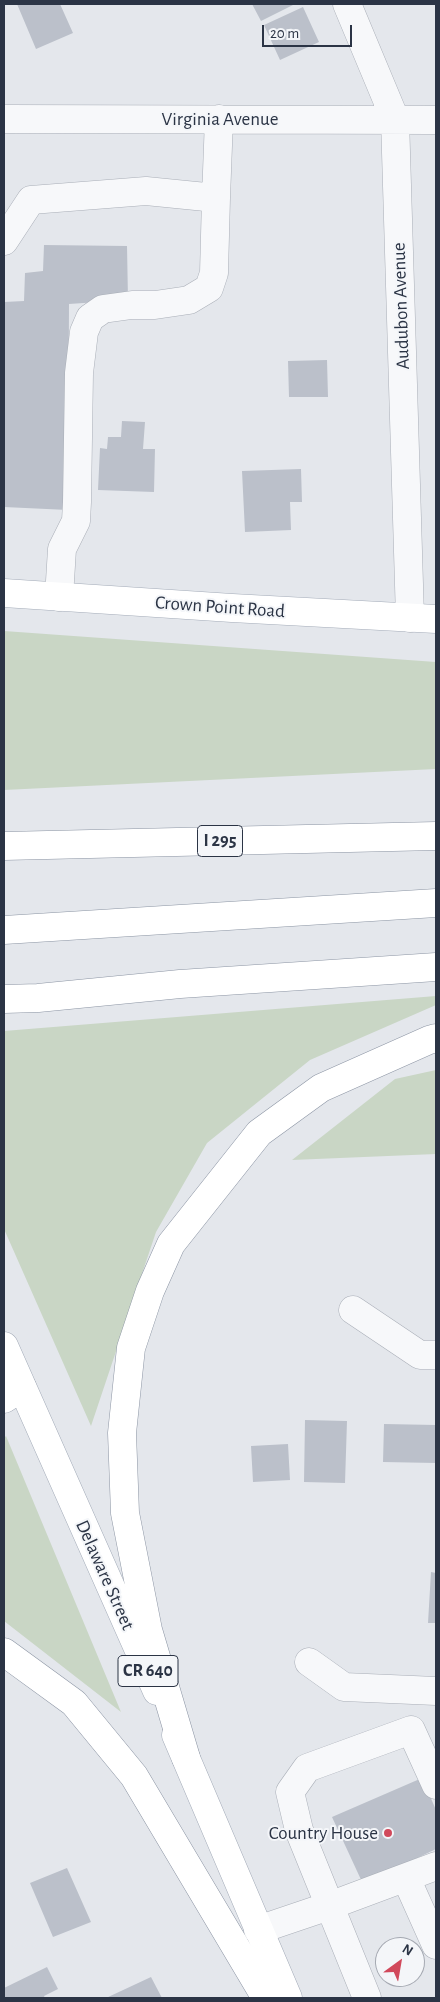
<!DOCTYPE html>
<style>
body{margin:0}
#map{position:relative;width:440px;height:2002px;overflow:hidden;background:#e4e7ec;font-family:"Alegreya Sans",sans-serif}
canvas{display:block}
.frame{position:absolute;inset:0;border:5px solid #2b3445;pointer-events:none}
.north{position:absolute;left:375px;top:1937px;width:50px;height:50px;box-sizing:border-box;background:#f4f6f9;border:1px solid #a4a8b1;border-radius:50%;rotate:32deg;font-size:14px;font-weight:700;line-height:20px;text-align:center;color:#2b3445}
.north::after{content:'';display:block;margin:auto;width:18px;height:22px;background:#d1495b;clip-path:polygon(50% 0,100% 100%,50% 72%,0 100%)}
.scale{position:absolute;left:262px;top:25px;width:90px;height:22px;box-sizing:border-box;border:2px solid #2b3445;border-top:0;padding-left:6px;font-size:15px;line-height:18px;white-space:nowrap;color:#2b3445;-webkit-text-stroke:4px #f4f6f9;paint-order:stroke}
</style>
<div id="map">
<canvas width="440" height="2002"></canvas>
<div class="frame"></div>
<div class="north">N</div>
<div class="scale">20 m</div>
</div>
<script>
const ctx = document.querySelector('canvas').getContext('2d');
ctx.lineJoin = 'round';
function fillPath(path, color) { ctx.fillStyle = color; ctx.fill(path, 'evenodd'); }
const toPath = rows => new Path2D(rows.map(r => 'M' + r).join(''));
function strokePath(path, color, width, dash) { ctx.strokeStyle = color; ctx.lineWidth = width; ctx.lineCap = dash ? 'butt' : 'round'; ctx.setLineDash(dash || []); ctx.stroke(path); }
function label(font, color, halo, rows, align = 'center') {
  ctx.font = font + ' "Alegreya Sans",sans-serif'; ctx.lineWidth = 4; ctx.setLineDash([]); ctx.textBaseline = 'middle'; ctx.strokeStyle = halo; ctx.fillStyle = color; for (const [text, x, y, turn = 0] of rows) {
    ctx.save(); ctx.translate(x, y); ctx.rotate((+turn || 0) * Math.PI / 180); ctx.textAlign = isNaN(turn) ? turn : align; if (halo) ctx.strokeText(text, 0, 0); ctx.fillText(text, 0, 0); ctx.restore();
  }
}
fillPath(toPath([
 [4,631,436,662,436,769,4,790],
 [436,996,436,1005,310,1060,207,1143,156,1232,91,1426,4,1229,4,1031],
 [436,1070,436,1154,292,1160,395,1079],
 [6,1436,121,1712,4,1621,4,1438]
]), '#c9d6c5');
fillPath(toPath([
 [17,4,60,4,73,33,36,49],
 [252,4,295,4,261,21],
 [303,7,319,42,280,60,264,25],
 [44,245,127,246,128,300,69,304,68,510,4,507,4,302,24,301,25,273,43,271],
 [327,360,328,397,289,397,288,361],
 [122,421,145,422,143,449,155,449,154,492,98,490,100,448,107,449,108,437,121,437],
 [301,469,302,502,290,502,291,530,245,532,242,471],
 [305,1420,347,1421,345,1483,304,1482],
 [384,1424,436,1425,436,1463,383,1462],
 [288,1444,290,1480,253,1482,251,1446],
 [431,1572,436,1573,436,1623,428,1623],
 [422,1778,436,1810,436,1849,363,1884,332,1817],
 [67,1868,91,1922,53,1937,30,1883],
 [47,1967,58,1989,44,1996,45,1998,4,1998,4,1988],
 [151,1977,162,1998,106,1998]
]), '#bbc0ca');
const minor = toPath([
 [347,4,395,119,410,618],
 [4,119,436,120],
 [4,241,31,200,146,191,216,198,219,119],
 [59,597,62,549,76,521,77,502,79,373,84,332,90,318,103,309,132,305,155,305,189,300,209,288,214,273,216,198],
 [353,1310,420,1355,436,1355],
 [309,1662,344,1687,436,1691],
 [406,1878,436,1945],
 [258,1930,329,1906,436,1866],
 [367,1998,299,1830,290,1792,307,1768,411,1730,436,1785]
]);
const major = toPath([
 [4,593,232,608,436,619],
 [4,1346,157,1691],
 [176,1735,288,1998]
]);
const highway = toPath([
 [4,846,436,836],
 [4,930,436,903],
 [4,999,38,998,180,984,436,967],
 [4,1399,22,1387],
 [4,1652,74,1703,134,1776,266,1998],
 [186,1758,148,1630,125,1513,122,1433,131,1348,150,1291,171,1244,259,1133,321,1088,429,1040,436,1038]
]);
strokePath(minor, '#a9aeb7', 29);
strokePath(major, '#a3abb8', 29);
strokePath(highway, '#8b94a3', 29);
strokePath(minor, '#f7f8fa', 28);
strokePath(major, '#fff', 28);
strokePath(highway, '#fff', 28);
for (const [x, y, r, color] of [
 [388,1833,5,"#d1495b"]
]) { const dot = new Path2D(); dot.arc(x, y, r, 0, 2 * Math.PI); ctx.fillStyle = color; ctx.fill(dot); strokePath(dot, '#f4f6f9', 2); }
for (const [x, y, w] of [
 [220,841,45],
 [148,1671,60]
]) { const box = new Path2D(); box.roundRect(x - w / 2, y - 15.5, w, 31, 4); ctx.fillStyle = '#f4f6f9'; ctx.fill(box); strokePath(box, '#2b3445', 1); }
label('bold 18px', '#2b3445', null, [
 ["I 295",220,841],
 ["CR 640",148,1671]
]);
label('19px', '#2b3445', '#f4f6f9', [
 ["Virginia Avenue",220,119],
 ["Audubon Avenue",401,306,-92],
 ["Crown Point Road",220,607,4],
 ["Delaware Street",105,1575,66]
]);
label('19px', '#2b3445', '#f4f6f9', [
 ["Country House",378,1833]
], 'right');
</script>
